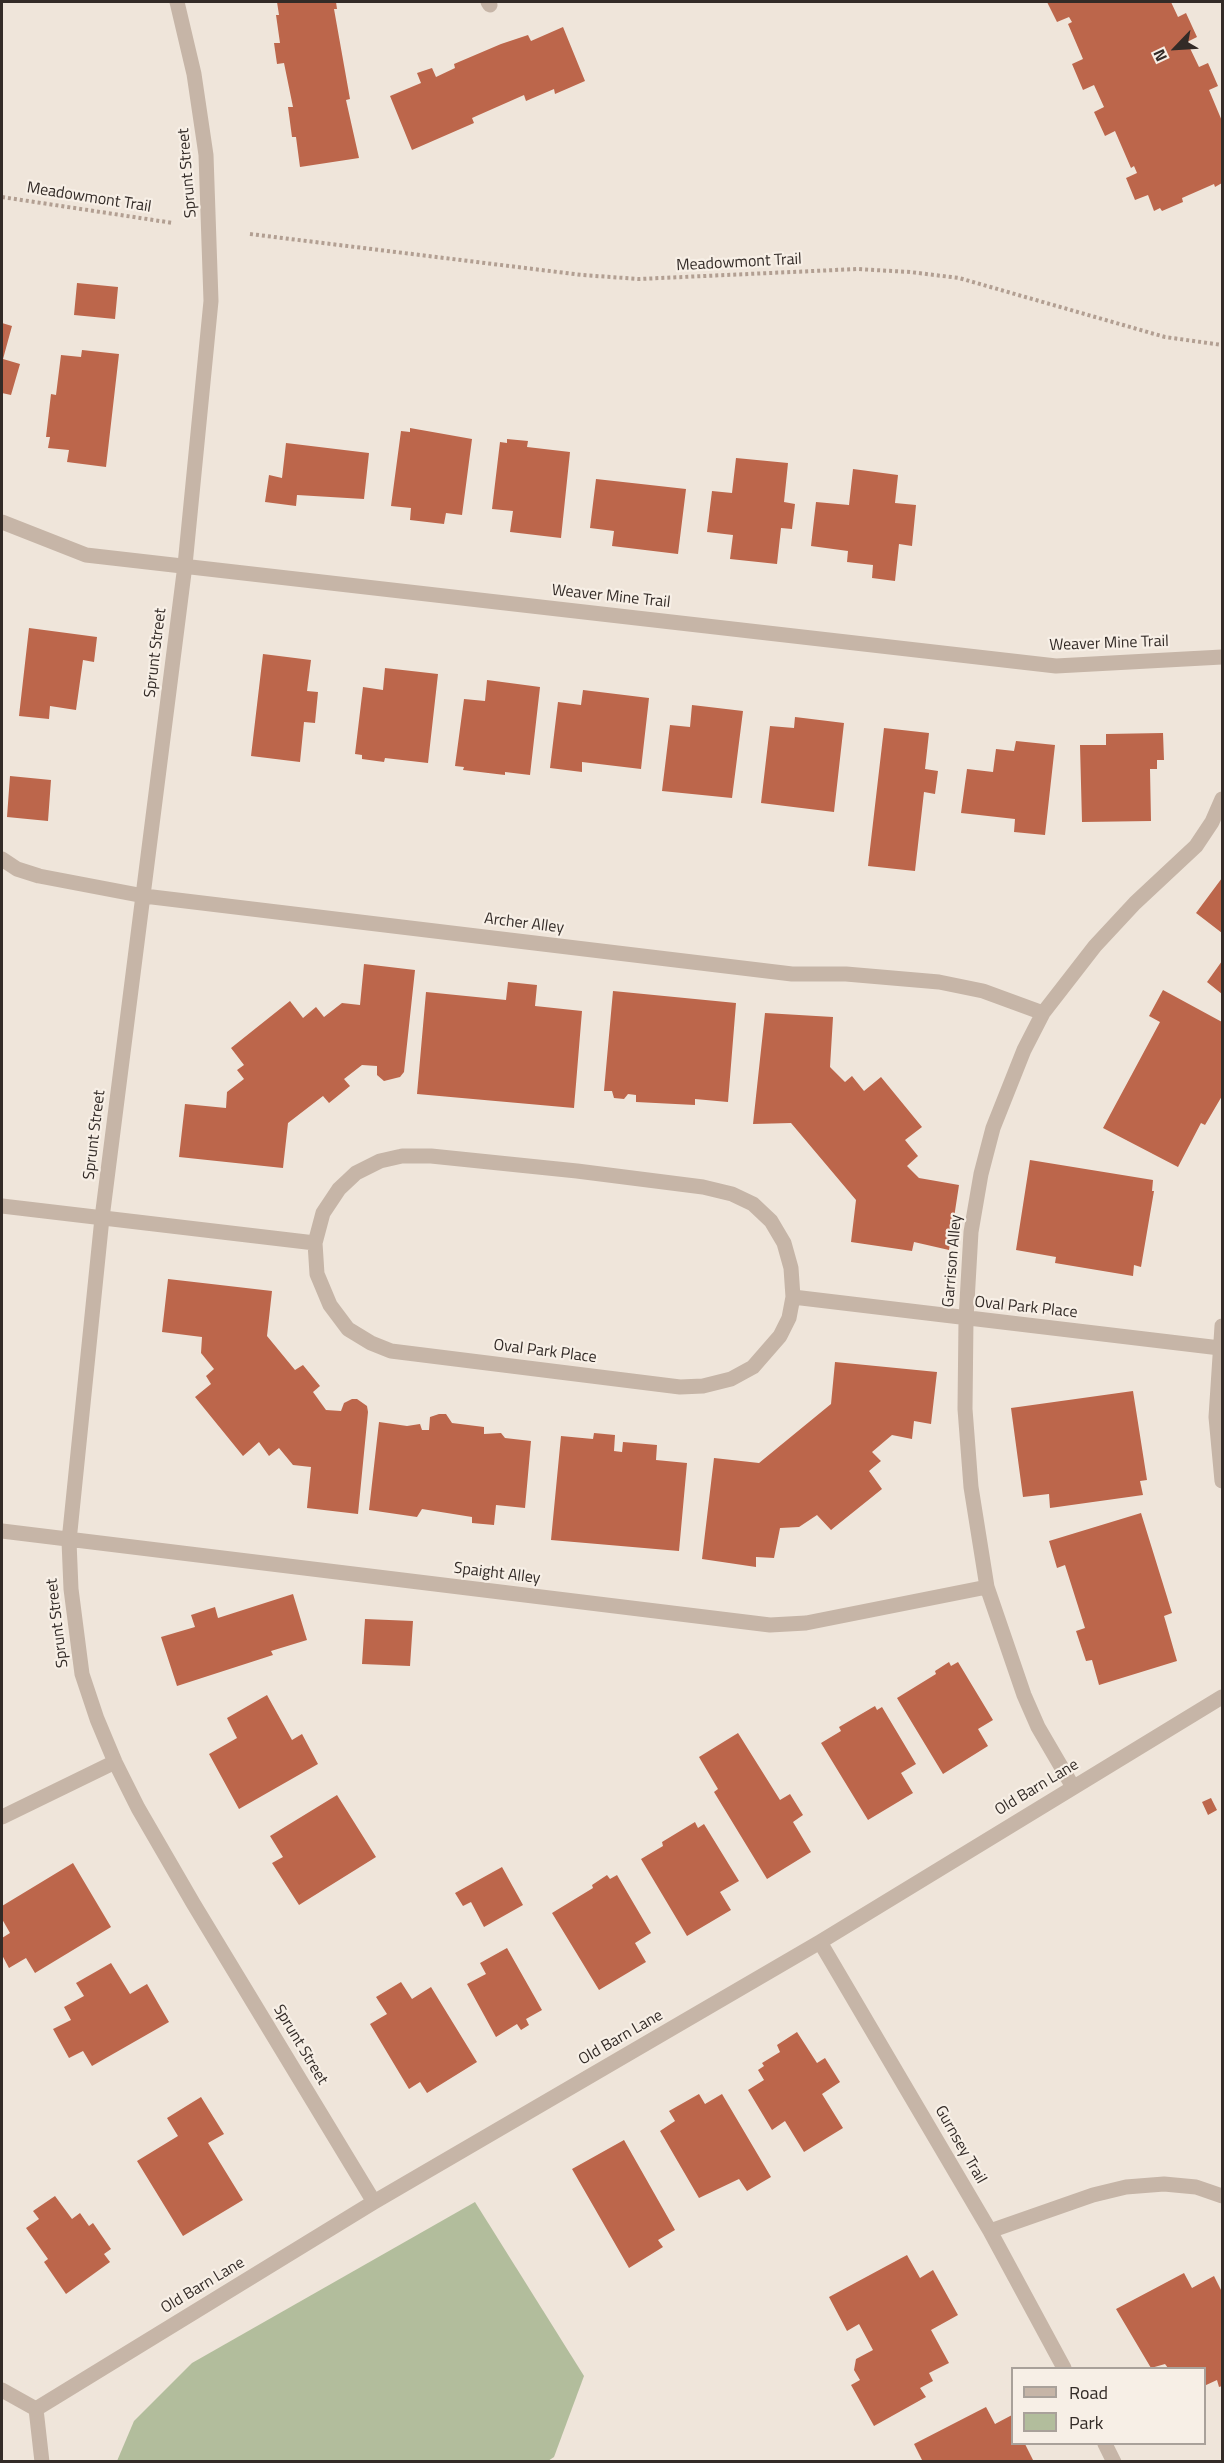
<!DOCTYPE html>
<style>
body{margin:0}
#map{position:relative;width:1224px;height:2463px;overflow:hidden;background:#efe5da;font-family:"Titillium Web",sans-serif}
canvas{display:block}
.frame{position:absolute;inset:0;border:3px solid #332b27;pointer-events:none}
.legend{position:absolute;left:1011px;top:2367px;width:195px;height:78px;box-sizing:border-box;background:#f7efe6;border:2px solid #a9a19a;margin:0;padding:8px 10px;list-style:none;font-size:18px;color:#332b27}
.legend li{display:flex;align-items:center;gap:12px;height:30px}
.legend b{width:30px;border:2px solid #a9a19a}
.north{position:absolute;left:1146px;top:18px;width:60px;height:60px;-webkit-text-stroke:4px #f7efe6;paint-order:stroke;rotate:245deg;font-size:16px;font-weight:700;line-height:24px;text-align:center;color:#332b27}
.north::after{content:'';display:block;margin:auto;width:21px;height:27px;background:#332b27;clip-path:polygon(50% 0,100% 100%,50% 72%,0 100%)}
</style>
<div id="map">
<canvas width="1224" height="2463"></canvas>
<div class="frame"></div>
<ul class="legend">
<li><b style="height:8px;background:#c6b5a7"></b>Road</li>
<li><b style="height:16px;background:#b2bd9c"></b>Park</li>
</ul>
<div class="north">N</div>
</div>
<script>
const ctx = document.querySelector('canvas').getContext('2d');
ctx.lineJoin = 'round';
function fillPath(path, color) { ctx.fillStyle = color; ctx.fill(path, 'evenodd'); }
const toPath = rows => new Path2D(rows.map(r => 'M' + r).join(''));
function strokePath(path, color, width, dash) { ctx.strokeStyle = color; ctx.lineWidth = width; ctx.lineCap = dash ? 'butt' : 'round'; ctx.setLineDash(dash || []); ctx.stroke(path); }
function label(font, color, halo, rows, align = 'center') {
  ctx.font = font + ' "Titillium Web",sans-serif'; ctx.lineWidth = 4.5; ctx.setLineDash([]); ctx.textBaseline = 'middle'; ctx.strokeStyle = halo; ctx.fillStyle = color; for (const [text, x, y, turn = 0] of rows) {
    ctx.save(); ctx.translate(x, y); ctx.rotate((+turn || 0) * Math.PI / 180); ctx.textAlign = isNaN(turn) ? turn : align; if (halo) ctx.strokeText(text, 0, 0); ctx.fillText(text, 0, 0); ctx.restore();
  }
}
fillPath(toPath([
 [475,2202,584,2376,554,2457,548,2461,117,2461,134,2421,192,2363]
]), '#b2bd9c');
fillPath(toPath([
 [277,2,336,2,337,9,334,9,350,99,346,100,359,158,300,167,296,137,292,137,288,107,293,107,284,63,277,64,274,43,280,43,276,15,279,15],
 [1047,2,1171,2,1178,17,1186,13,1197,37,1187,42,1199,67,1208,63,1218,86,1209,90,1222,121,1222,183,1215,187,1214,184,1182,198,1183,202,1162,211,1160,208,1154,211,1148,195,1135,200,1126,178,1137,173,1134,166,1131,168,1115,131,1105,136,1094,112,1104,107,1094,85,1083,90,1072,64,1083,59,1068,24,1072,22,1069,17,1057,22],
 [563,27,585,81,555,94,554,89,526,101,524,95,472,118,474,123,412,150,390,96,421,83,417,73,432,68,436,77,455,68,454,64,501,44,528,35,531,41],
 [77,283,118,287,115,319,74,315],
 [2,323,12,326,3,359,20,364,11,395,2,393],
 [82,350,119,354,106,467,67,462,69,450,48,448,50,437,46,437,51,394,56,395,61,355,81,357],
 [410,428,472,439,462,515,446,513,444,524,410,520,411,508,391,506,401,431,410,432],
 [507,439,528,441,527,447,570,452,561,538,510,532,513,511,492,509,500,442,507,443],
 [286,443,369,453,364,499,297,495,296,506,265,502,269,475,282,478],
 [736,458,788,463,784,502,795,504,792,529,781,528,777,564,730,559,733,535,707,532,712,491,732,493],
 [853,469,898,475,895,503,916,505,912,546,899,544,895,581,872,578,873,565,847,562,848,551,811,546,816,502,849,505],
 [596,479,686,489,678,554,612,546,614,531,590,528],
 [29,628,97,637,94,662,83,660,76,710,50,706,49,719,19,716],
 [263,654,311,660,307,691,318,692,315,723,304,722,300,762,251,756],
 [385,668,438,674,428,763,385,758,384,762,362,759,362,755,355,754,363,687,383,690],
 [487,680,540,687,530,775,505,772,505,775,463,770,464,767,455,766,464,699,485,701],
 [583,690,649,698,641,769,582,762,582,772,550,768,558,702,581,705],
 [692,705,743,711,732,798,662,791,670,725,690,727],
 [795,717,844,723,834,812,761,803,770,726,794,728],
 [884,728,929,733,925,769,938,771,935,794,924,792,915,871,868,866],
 [1163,733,1164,760,1157,760,1157,769,1150,769,1151,821,1082,822,1080,745,1106,745,1106,734],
 [1016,741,1055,745,1045,835,1014,832,1015,819,961,813,967,769,993,772,996,749,1014,751],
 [10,776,51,780,48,821,7,817],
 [1222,878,1222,933,1196,913],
 [1222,961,1222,994,1207,982],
 [364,964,415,970,404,1072,400,1077,384,1081,377,1075,377,1066,362,1065,344,1079,350,1086,329,1103,323,1096,288,1123,283,1168,179,1157,185,1104,226,1108,227,1092,244,1079,237,1070,244,1065,231,1048,290,1001,303,1018,316,1007,324,1017,342,1003,360,1005],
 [508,982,537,985,535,1006,582,1011,574,1108,417,1094,426,992,506,1000],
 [1163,990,1222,1022,1222,1096,1205,1125,1201,1123,1178,1167,1103,1128,1160,1022,1149,1016],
 [613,991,736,1003,728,1102,695,1099,695,1105,636,1102,636,1095,628,1094,624,1099,614,1098,612,1091,604,1091],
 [765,1013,833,1017,830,1067,845,1082,852,1076,864,1091,881,1077,922,1127,905,1140,918,1156,907,1166,919,1178,959,1185,949,1250,914,1242,912,1251,851,1242,856,1200,791,1123,753,1124],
 [1030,1160,1153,1180,1152,1191,1154,1191,1141,1267,1134,1265,1133,1276,1055,1263,1056,1257,1016,1250],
 [168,1279,272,1291,267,1336,295,1370,303,1365,320,1386,313,1392,326,1410,341,1411,344,1403,352,1399,357,1399,367,1406,368,1412,358,1514,307,1508,311,1467,293,1465,279,1448,269,1456,259,1442,243,1456,195,1397,211,1384,206,1376,214,1369,201,1353,202,1337,162,1332],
 [835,1362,937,1372,931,1424,914,1421,912,1439,892,1435,872,1452,881,1461,869,1471,882,1489,831,1530,817,1515,799,1527,780,1528,774,1558,756,1557,756,1567,702,1559,714,1458,759,1463,831,1404],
 [1133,1391,1147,1480,1140,1481,1143,1495,1050,1508,1049,1494,1023,1497,1011,1408],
 [439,1414,446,1414,452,1423,484,1427,484,1434,501,1433,505,1438,531,1441,525,1508,496,1505,494,1525,472,1523,472,1517,422,1509,417,1517,369,1510,379,1422,407,1426,420,1424,422,1430,429,1430,430,1417],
 [594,1433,615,1435,614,1451,622,1452,623,1442,657,1445,656,1460,687,1463,679,1551,551,1540,561,1436,593,1439],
 [1141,1513,1172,1613,1164,1616,1177,1661,1099,1685,1092,1660,1086,1661,1076,1631,1085,1628,1065,1565,1057,1568,1049,1541],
 [293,1594,307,1640,271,1651,273,1655,177,1686,161,1637,195,1627,191,1615,215,1607,218,1618],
 [365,1619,413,1621,410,1666,362,1664],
 [949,1662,951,1666,958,1662,993,1720,978,1729,988,1746,943,1774,897,1698,936,1674,935,1671],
 [267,1695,292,1740,302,1734,318,1764,239,1809,209,1754,237,1738,227,1718],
 [875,1706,877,1710,882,1707,916,1764,901,1773,913,1793,868,1820,821,1743,841,1731,839,1727],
 [738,1733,780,1800,790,1794,803,1815,793,1822,811,1852,767,1879,714,1792,718,1789,699,1757],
 [337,1795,376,1857,299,1905,272,1863,283,1857,270,1836],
 [1211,1798,1217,1810,1208,1815,1202,1802],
 [695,1822,698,1828,704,1824,739,1881,720,1892,731,1910,687,1936,641,1859,663,1846,662,1842],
 [73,1863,111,1927,35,1973,26,1958,9,1968,2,1955,2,1938,10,1933,2,1919,2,1906],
 [502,1867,523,1905,484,1927,471,1902,463,1906,455,1893],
 [607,1875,610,1879,617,1875,651,1933,635,1943,646,1962,599,1990,552,1913,593,1888,592,1885],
 [507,1948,542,2010,526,2019,529,2025,521,2030,517,2024,496,2037,467,1984,486,1974,480,1963],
 [111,1963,130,1994,147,1984,169,2022,92,2066,83,2051,69,2058,53,2029,71,2020,64,2007,84,1996,76,1983],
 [401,1982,412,1999,431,1987,477,2062,427,2093,420,2082,409,2089,370,2024,387,2014,376,1997],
 [797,2032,817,2063,825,2058,840,2082,822,2094,843,2128,804,2152,785,2121,772,2130,748,2090,764,2080,758,2070,764,2066,762,2063,780,2052,777,2045],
 [699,2094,705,2104,722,2094,771,2177,747,2191,739,2179,699,2198,660,2131,675,2121,669,2111],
 [201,2097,224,2134,208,2143,243,2200,183,2236,137,2161,178,2136,167,2118],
 [624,2140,675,2230,658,2240,663,2247,629,2268,572,2169],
 [55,2196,72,2219,80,2213,89,2226,93,2223,111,2249,104,2254,110,2262,66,2294,44,2262,48,2259,26,2228,39,2219,33,2211],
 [907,2255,920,2278,933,2270,958,2315,931,2330,949,2363,929,2373,933,2381,920,2388,926,2397,874,2426,851,2385,860,2380,854,2370,856,2359,873,2350,859,2324,847,2331,829,2297],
 [1184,2273,1192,2288,1214,2276,1222,2292,1222,2386,1219,2387,1217,2380,1204,2386,1204,2368,1168,2368,1165,2364,1151,2368,1116,2309],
 [986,2407,995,2424,1012,2415,1012,2444,1025,2444,1034,2462,923,2462,914,2444]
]), '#bc664b');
strokePath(toPath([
 [2,197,173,223],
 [250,234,582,275,639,279,857,269,910,272,959,278,1165,337,1222,345]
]), '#b29f92', 4, [3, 3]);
strokePath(toPath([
 [177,2,194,74,206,155,211,301,185,565,102,1218,69,1541,71,1589,82,1674,97,1719,115,1762,138,1808,193,1903,374,2202],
 [488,2,490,5],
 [2,522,86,555,1056,666,1222,657],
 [2,859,17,869,39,876,144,896,792,974,846,974,939,982,983,991,1043,1013],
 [402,1156,431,1156,577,1171,703,1187,732,1194,753,1204,771,1221,784,1243,791,1268,793,1297,789,1318,780,1336,753,1367,731,1379,703,1386,680,1387,391,1351,371,1343,348,1329,330,1305,317,1274,315,1243,323,1213,339,1189,356,1173,380,1161,402,1156],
 [2,1206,315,1243],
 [793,1297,1220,1348],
 [1222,1326,1216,1417,1222,1481],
 [2,1531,770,1625,806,1623,987,1587],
 [1073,1787,1038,1727,1024,1695,987,1587,971,1487,965,1409,966,1319,971,1232,981,1174,993,1128,1024,1050,1043,1013,1095,946,1135,903,1196,846,1212,822,1222,799],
 [2,1817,115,1762],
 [820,1942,990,2231,1064,2368],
 [990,2231,1093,2195,1126,2187,1164,2184,1196,2187,1222,2196],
 [2,2390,36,2409],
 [36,2409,374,2202,820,1942,1222,1697],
 [36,2409,42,2462],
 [1105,2444,1114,2462]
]), '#c6b5a7', 15);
label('16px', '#332b27', '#f7efe6', [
 ["Sprunt Street",188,173,-95],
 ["Meadowmont Trail",89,198,9],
 ["Meadowmont Trail",739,263,-3],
 ["Weaver Mine Trail",611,597,6],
 ["Weaver Mine Trail",1109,644,-2],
 ["Sprunt Street",156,653,-83],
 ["Archer Alley",524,924,7],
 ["Sprunt Street",95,1135,-83],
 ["Garrison Alley",953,1261,-85],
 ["Oval Park Place",1026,1308,6],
 ["Oval Park Place",545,1352,7],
 ["Spaight Alley",497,1574,7],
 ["Sprunt Street",58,1623,-97],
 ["Old Barn Lane",1037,1788,-31],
 ["Old Barn Lane",621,2038,-30],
 ["Sprunt Street",300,2045,59],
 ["Gurnsey Trail",960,2145,60],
 ["Old Barn Lane",203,2286,-31]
]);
</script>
